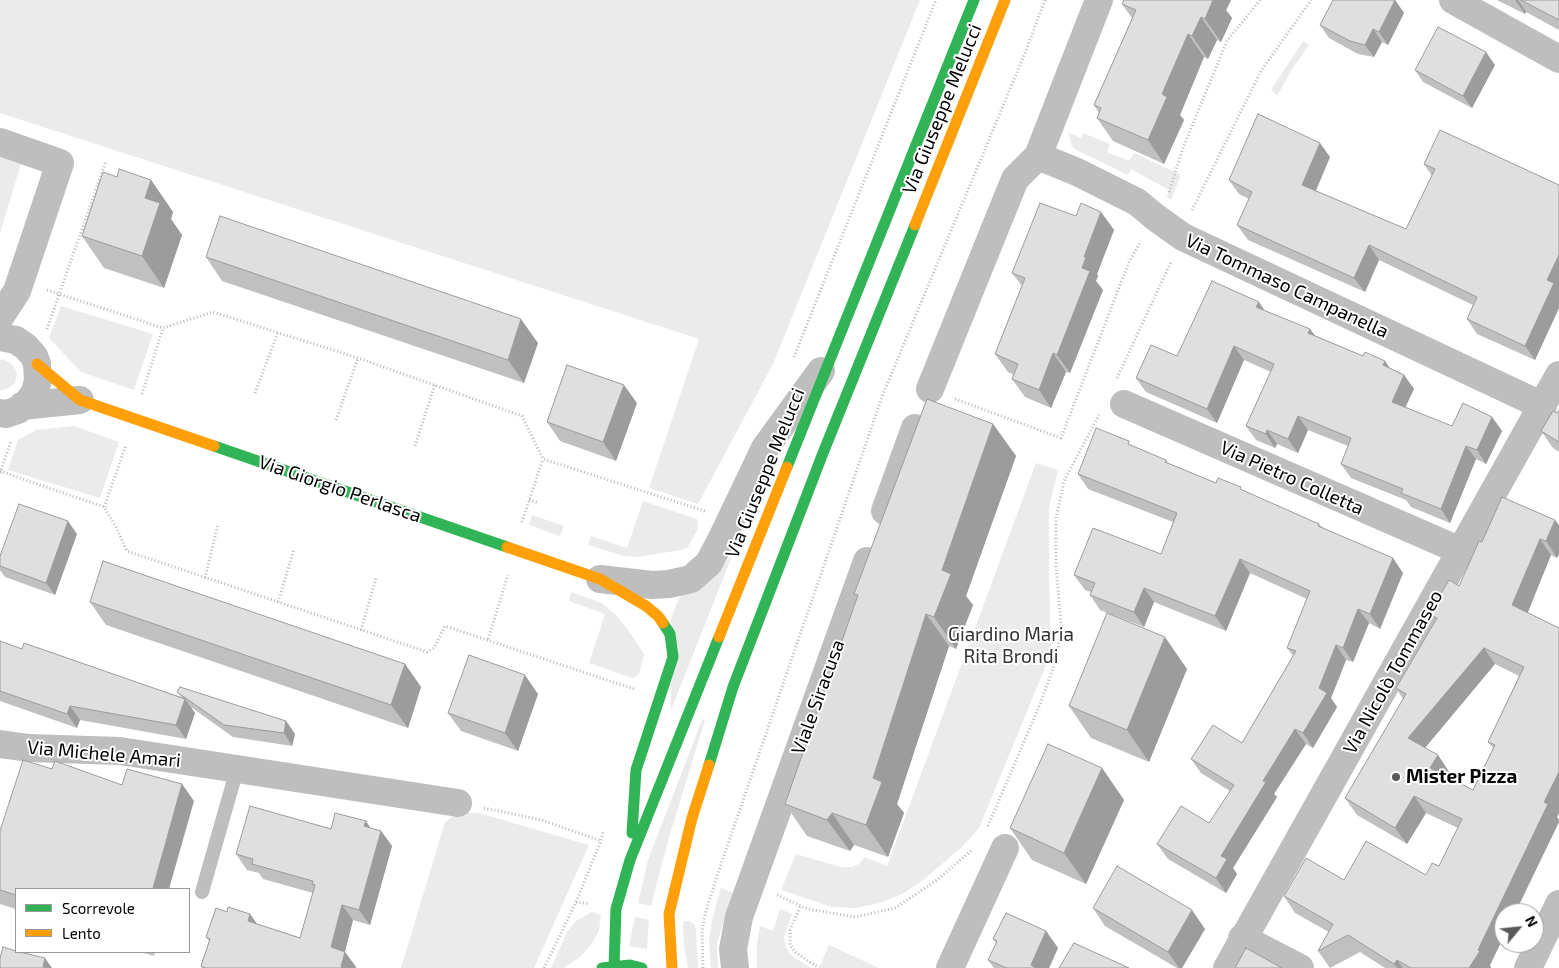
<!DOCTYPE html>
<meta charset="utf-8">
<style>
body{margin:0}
#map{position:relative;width:1559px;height:968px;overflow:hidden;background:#fff;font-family:"Exo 2",sans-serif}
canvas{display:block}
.legend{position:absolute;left:15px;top:888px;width:175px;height:65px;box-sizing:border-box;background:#fff;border:1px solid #999;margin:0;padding:6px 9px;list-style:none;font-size:15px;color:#000}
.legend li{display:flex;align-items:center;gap:10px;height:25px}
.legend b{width:25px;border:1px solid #999}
.north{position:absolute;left:1494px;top:903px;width:50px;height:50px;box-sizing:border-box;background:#fff;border:1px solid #999;border-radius:50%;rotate:62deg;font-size:14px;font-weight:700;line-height:20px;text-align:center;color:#000}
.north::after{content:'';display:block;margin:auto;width:18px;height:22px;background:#595959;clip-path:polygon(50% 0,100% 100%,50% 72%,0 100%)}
</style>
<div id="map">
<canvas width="1559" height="968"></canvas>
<ul class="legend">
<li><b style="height:6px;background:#30b455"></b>Scorrevole</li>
<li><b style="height:6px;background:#ff9f0a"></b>Lento</li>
</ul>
<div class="north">N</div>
</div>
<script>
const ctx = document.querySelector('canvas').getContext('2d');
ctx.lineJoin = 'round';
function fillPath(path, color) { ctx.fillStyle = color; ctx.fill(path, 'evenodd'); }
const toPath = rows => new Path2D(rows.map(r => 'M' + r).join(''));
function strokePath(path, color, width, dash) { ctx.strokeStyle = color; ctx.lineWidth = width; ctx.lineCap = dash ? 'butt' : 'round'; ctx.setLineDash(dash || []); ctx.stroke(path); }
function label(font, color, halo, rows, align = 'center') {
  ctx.font = font + ' "Exo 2",sans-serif'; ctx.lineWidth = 4; ctx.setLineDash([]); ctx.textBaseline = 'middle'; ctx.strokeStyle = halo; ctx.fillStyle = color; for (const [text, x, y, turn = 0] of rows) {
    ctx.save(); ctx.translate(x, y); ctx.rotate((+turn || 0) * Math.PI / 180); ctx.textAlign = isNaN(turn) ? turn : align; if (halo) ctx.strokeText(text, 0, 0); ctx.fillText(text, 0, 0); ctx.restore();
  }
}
fillPath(toPath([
 [0,0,920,0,773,364,698,504,649,488,699,339,0,113],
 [1303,41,1309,45,1292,69,1277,96,1271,90],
 [1068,132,1081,138,1083,133,1110,144,1107,152,1129,161,1134,153,1181,175,1171,200,1167,197,1169,190,1131,169,1128,175,1076,150,1072,146],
 [0,153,22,160,0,234],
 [61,306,153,334,134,390,81,372,49,338],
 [3,359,12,364,17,373,15,383,7,389,2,390,0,390,0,360],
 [74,426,119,442,100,498,8,470,18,440,36,430],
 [1036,463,1058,470,1049,508,1049,573,1051,653,979,828,961,848,922,881,902,894,880,903,856,908,832,907,781,890,796,854,841,867,852,867,859,864,865,857,887,866],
 [643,501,697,519,698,529,687,548,681,550,637,557,624,556,588,545,591,536,627,548],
 [753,503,671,710,671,618,681,593,718,573,729,558],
 [532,515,564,526,560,536,529,525],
 [571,592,602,603,616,615,631,634,644,654,639,674,636,677,632,678,589,663,605,614,569,601],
 [704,719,705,720,668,841,651,906,638,903,648,860,702,720],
 [457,813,479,813,589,845,534,968,401,968,445,822],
 [721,888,733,893,717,943,718,968,711,968,709,941,712,920],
 [780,909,792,914,784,937,786,947,791,955,811,968,757,968,757,944,760,926,773,931],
 [592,912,601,915,599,931,590,946,580,957,564,968,551,968,567,932,576,921],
 [635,917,649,920,647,949,629,946],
 [684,921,689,921,694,924,696,930,698,968,688,968,684,946,683,924],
 [829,945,879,968,819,968]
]), '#ebebeb');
strokePath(toPath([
 [1169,192,1183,148,1227,41,1260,0],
 [1192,210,1261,71,1311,0],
 [47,290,163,328,213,312,358,358,522,416,543,459,705,511],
 [47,329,106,161],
 [794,357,936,0],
 [1117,378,1171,262],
 [255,393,278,332],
 [142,394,163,328],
 [955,399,1061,438,1129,262,1141,241],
 [336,420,358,358],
 [415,446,435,384],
 [0,471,104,507,116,527,127,551,427,652,434,648,445,626,634,689],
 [0,473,11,441],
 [529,500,539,503],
 [104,507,126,445],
 [522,522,543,459],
 [205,578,218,524],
 [278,602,294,549],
 [361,630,376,578],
 [488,639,508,575],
 [484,808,542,820,601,841],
 [988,826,1040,704,1057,658,1061,624,1056,566,1056,518,1064,481,1099,415],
 [777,895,808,909,855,917,895,908,937,880,971,851],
 [576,902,590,904],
 [800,907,790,930,790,945,795,952,819,968],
 [544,968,576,902,601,841,603,832],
 [703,968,702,932,705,914,718,873,883,394,1025,53,1045,0]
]), '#b9b9b9', 3, [1, 2.5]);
strokePath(toPath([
 [202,892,237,769]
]), '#bebebe', 14);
strokePath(toPath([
 [1453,0,1559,59],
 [0,142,60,163,17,291,0,317],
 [1038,156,1077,172,1137,202,1155,217,1183,237,1543,406],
 [0,337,16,340,26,347,34,356,37,364,38,380,35,392,28,402,18,410,6,414,0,413],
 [930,389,1015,179,1038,156,1099,0],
 [1124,404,1461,551],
 [22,406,80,400],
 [885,511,915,428],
 [600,579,652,585,669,584,691,579,709,563,723,536,765,448,821,371],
 [0,744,29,748,120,751,458,803],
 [1242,938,1300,968],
 [735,968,733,949,739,917,867,561],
 [950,968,1005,848],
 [1227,968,1559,375],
 [1528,968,1559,904]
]), '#bebebe', 28);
strokePath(toPath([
 [214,446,507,547],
 [787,467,974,0],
 [709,765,733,687,823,453,915,225],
 [632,833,636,770,673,657,670,634,663,623],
 [614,966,616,909,630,860,719,637],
 [602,968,630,965,642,968]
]), '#30b455', 11);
strokePath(toPath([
 [915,225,1005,0],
 [37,364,80,400,214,446],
 [507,547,600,579,646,606,658,616,663,623],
 [719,637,787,467],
 [672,968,669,914,692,818,709,765]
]), '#ff9f0a', 11);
fillPath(toPath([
 [1124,0,1231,0,1226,10,1232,18,1221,42,1217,40,1208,59,1204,57,1180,115,1184,120,1164,164,1113,141,1097,118,1099,113,1094,105,1132,18,1122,4],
 [1395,0,1404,13,1388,45,1382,42,1374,57,1358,54,1329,38,1320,25],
 [1497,0,1559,0,1559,30,1526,12,1525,14],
 [1495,65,1472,108,1423,82,1415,70],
 [1330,157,1316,191,1406,229,1432,176,1424,164,1559,185,1559,308,1535,360,1477,334,1467,319,1473,305,1379,260,1365,292,1248,240,1237,225,1249,199,1239,194,1229,180],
 [117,177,151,180,173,212,171,219,182,235,164,288,104,268,82,236],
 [1101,212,1114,230,1097,274,1098,276,1096,281,1103,290,1070,373,1066,372,1051,408,1025,397,1012,379,1014,375,1008,372,995,354,1022,286,1012,273,1076,216],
 [206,257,538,343,524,383,222,281],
 [1259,302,1264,310,1316,336,1363,356,1385,361,1390,368,1404,375,1414,389,1405,408,1452,426,1492,417,1502,431,1486,464,1476,459,1450,523,1411,507,1406,500,1351,478,1341,464,1348,446,1308,430,1298,453,1277,444,1275,448,1256,440,1246,426,1271,372,1244,360,1217,423,1146,392,1136,378,1177,356],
 [637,403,616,461,560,441,547,422],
 [1559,410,1559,452,1553,448,1541,431,1557,413],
 [993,424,1016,456,966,596,973,605,956,649,949,646,897,804,904,813,888,857,854,845,850,851,807,836,785,804,857,598,854,594],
 [1133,446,1166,460,1168,463,1216,483,1243,491,1319,524,1322,527,1403,573,1380,629,1369,623,1353,662,1346,660,1331,698,1337,707,1313,748,1306,744,1274,794,1277,797,1233,868,1237,874,1226,893,1168,859,1157,844,1209,823,1230,791,1201,773,1191,759,1242,743,1293,656,1287,648,1307,599,1250,573,1226,631,1154,602,1144,627,1100,610,1090,595,1091,592,1085,590,1074,575,1161,554,1173,522,1088,489,1078,474],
 [1559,525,1559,554,1557,558,1551,555,1527,613,1559,628,1559,813,1557,817,1559,820,1559,822,1490,965,1491,968,1385,968,1360,952,1330,968,1318,951,1329,932,1295,913,1284,896,1344,880,1426,875,1439,866,1458,828,1426,813,1407,844,1357,815,1345,798,1403,699,1396,688,1435,622,1429,614,1459,586,1482,542],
 [1495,664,1519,676,1488,742,1493,748,1473,790,1447,777,1449,772,1438,755,1425,748],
 [77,534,55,595,5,577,0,570,0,556],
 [90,602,405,664,421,687,408,728,106,625],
 [0,641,22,649,182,697,177,692,286,721,295,734,292,746,233,737,191,707,195,713,186,739,80,720,77,728,0,701],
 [1187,669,1149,762,1091,738,1069,706],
 [538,694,518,751,461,731,448,713],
 [1102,768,1124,800,1086,884,1032,860,1010,828],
 [52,769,122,785,194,801,16,889,16,909,0,904,0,831],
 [366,821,370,828,381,831,392,846,370,925,353,920,345,952,356,967,356,968,202,968,201,966,209,941,206,937,227,912,250,914,257,924,300,938,313,893,263,879,259,873,247,870,236,854,331,829],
 [1093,908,1205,929,1182,968,1177,968,1105,926],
 [1046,931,1058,948,1049,968,994,968,988,960,996,943,993,939],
 [141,952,155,952,154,956]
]), '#c0c0c0');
fillPath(toPath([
 [1213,0,1231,0,1226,10,1232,18,1221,42,1205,19],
 [1395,0,1404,13,1388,45,1379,32],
 [1515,0,1518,0,1526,12,1525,14],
 [1201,17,1217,40,1208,59,1192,36],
 [1373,29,1382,42,1374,57,1365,45],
 [1188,34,1204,57,1180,115,1184,120,1164,164,1148,140,1162,94],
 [1486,52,1495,65,1472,108,1463,96],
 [1320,143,1330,157,1312,199,1302,185],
 [151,180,173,212,171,219,182,235,164,288,142,256,145,198],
 [1101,212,1114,230,1097,274,1098,276,1096,281,1103,290,1070,373,1057,355,1084,257],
 [1369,245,1379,260,1365,292,1354,278],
 [1559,255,1559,308,1535,360,1525,346,1547,280],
 [1259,302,1268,316,1256,307],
 [521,319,538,343,524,383,508,360],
 [1310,329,1320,342,1308,333],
 [1234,346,1244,360,1217,423,1207,409],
 [1053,353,1066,372,1051,408,1039,390],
 [1385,361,1394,375,1383,365],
 [1404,375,1414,389,1401,416,1392,402],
 [624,385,637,403,616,461,603,442],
 [1298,416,1308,430,1298,453,1288,439],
 [1492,417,1502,431,1486,464,1477,450],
 [993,424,1016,456,966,596,973,605,956,649,934,617,942,570],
 [1267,430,1277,444,1275,448,1266,434],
 [1466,446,1476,459,1450,523,1441,509],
 [1555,520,1559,525,1559,554,1557,558,1546,541],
 [68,521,77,534,55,595,46,583],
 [1540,539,1551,555,1524,622,1512,605],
 [1393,558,1403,573,1380,629,1370,614],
 [1240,559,1250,573,1226,631,1215,616],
 [1144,588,1154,602,1144,627,1134,612],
 [1358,609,1369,623,1353,662,1343,648],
 [926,614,949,646,897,804,904,813,888,857,866,825,873,778],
 [1165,637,1187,669,1149,762,1127,730],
 [1336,645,1346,660,1331,698,1337,707,1313,748,1303,733,1319,688],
 [1484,648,1495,664,1419,755,1408,738],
 [405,664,421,687,408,728,391,705],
 [525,675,538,694,518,751,505,733],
 [185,699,195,713,186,739,176,725],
 [70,706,80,720,77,728,67,714],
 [286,721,295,734,292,746,284,733],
 [1295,729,1306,744,1274,794,1277,797,1233,868,1237,874,1226,893,1216,878,1221,856,1263,781],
 [1438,755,1449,772,1442,785,1430,768],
 [1102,768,1124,800,1086,884,1064,853],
 [1559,772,1559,813,1557,817,1559,820,1559,822,1515,913,1504,913,1504,936,1490,965,1491,968,1469,968,1544,802],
 [182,784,194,801,169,889,154,889,153,888],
 [1414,796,1426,813,1407,844,1395,828],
 [832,813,854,845,850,851,827,820],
 [366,821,376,837,364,826],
 [381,831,392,846,370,925,359,910],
 [342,905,353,920,342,963,331,947],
 [1192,910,1205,929,1182,968,1179,968,1168,952],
 [250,914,261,930,248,921],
 [1046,931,1058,948,1049,968,1033,968,1031,965],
 [345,952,356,967,356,968,342,968,341,967],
 [45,958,52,968,44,968,43,967],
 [1397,960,1403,968,1397,968,1394,964]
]), '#9c9c9c');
const building = toPath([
 [1124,0,1213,0,1205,19,1201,17,1192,36,1188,34,1162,94,1167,97,1148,140,1097,118,1101,108,1094,105,1136,10,1122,4,1124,0],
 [1333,0,1395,0,1379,32,1373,29,1365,45,1350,41,1320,25,1333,0],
 [1521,0,1559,0,1559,20,1521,0],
 [1438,27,1486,52,1463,96,1415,70,1438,27],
 [1258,114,1320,143,1302,185,1406,229,1435,169,1424,164,1440,130,1559,185,1559,255,1547,280,1554,283,1525,346,1467,319,1477,297,1369,245,1354,278,1237,225,1252,192,1229,180,1258,114],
 [119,169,151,180,145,198,160,203,142,256,82,236,103,172,117,177,119,169],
 [1040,203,1076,216,1081,203,1101,212,1084,257,1086,257,1082,268,1090,271,1057,355,1053,353,1039,390,1012,379,1018,364,995,354,1025,278,1012,273,1040,203],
 [220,216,521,319,508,360,206,257,220,216],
 [1212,281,1259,302,1256,307,1310,329,1308,333,1363,356,1365,352,1385,361,1383,365,1404,375,1392,402,1452,426,1463,403,1492,417,1477,450,1466,446,1441,509,1401,493,1403,489,1341,464,1351,438,1298,416,1288,439,1267,430,1266,434,1246,426,1274,364,1234,346,1207,409,1136,378,1151,345,1177,356,1212,281],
 [567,365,624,385,603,442,547,422,567,365],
 [927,399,993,424,942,570,951,574,934,617,926,614,873,778,882,782,866,825,832,813,827,820,785,804,858,595,854,594,927,399],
 [1559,410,1559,442,1541,431,1553,411,1557,413,1559,410],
 [1096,428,1129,441,1128,444,1166,460,1165,462,1216,483,1218,478,1241,487,1240,489,1319,524,1318,526,1393,558,1370,614,1358,609,1343,648,1336,645,1319,688,1327,693,1303,733,1295,729,1263,781,1266,782,1221,856,1227,859,1216,878,1157,844,1181,806,1209,823,1234,785,1191,759,1213,725,1242,743,1296,651,1287,648,1310,591,1240,559,1215,616,1144,588,1134,612,1090,595,1095,583,1074,575,1093,528,1161,554,1177,513,1078,474,1096,428],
 [1502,497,1555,520,1546,541,1540,539,1512,605,1559,628,1559,772,1544,802,1548,804,1478,950,1480,951,1469,968,1411,968,1397,960,1394,964,1348,935,1318,951,1333,924,1284,896,1306,858,1344,880,1366,841,1426,875,1432,863,1439,866,1462,819,1414,796,1395,828,1345,798,1406,694,1396,688,1437,618,1429,614,1449,580,1459,586,1479,541,1482,542,1502,497],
 [1484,648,1524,667,1488,742,1495,745,1473,790,1430,768,1438,755,1408,738,1484,648],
 [19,504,68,521,46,583,0,566,0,556,19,504],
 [103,561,405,664,391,705,90,602,103,561],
 [1107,613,1165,637,1127,730,1069,706,1107,613],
 [0,641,22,649,24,643,185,699,176,725,70,706,67,714,0,691,0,641],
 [469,655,525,675,505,733,448,713,469,655],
 [180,687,286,721,284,733,224,725,177,692,180,687],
 [1048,744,1102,768,1064,853,1010,828,1048,744],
 [23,760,52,769,55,761,122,785,127,769,182,784,153,888,157,889,16,889,16,895,0,890,0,831,23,760],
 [250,806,331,829,335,813,366,821,364,826,381,831,359,910,342,905,331,947,345,952,341,967,345,968,206,968,201,966,210,939,206,937,216,908,227,912,228,907,250,914,248,921,300,938,315,885,312,884,313,881,252,864,253,859,236,854,250,806],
 [1117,866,1192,910,1168,952,1093,908,1117,866],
 [1006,913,1046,931,1031,965,1036,968,1007,968,988,960,997,941,993,939,1006,913],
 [1074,943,1129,968,1059,968,1074,943],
 [3,947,16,951,16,952,20,952,45,958,43,967,49,968,0,968,0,958,3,947],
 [1246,948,1282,968,1235,968,1246,948]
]);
fillPath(building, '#dfdfdf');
strokePath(building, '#9c9c9c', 1);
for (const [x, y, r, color] of [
 [1396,777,5,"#595959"]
]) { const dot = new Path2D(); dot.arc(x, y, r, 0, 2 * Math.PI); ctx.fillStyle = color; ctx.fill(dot); strokePath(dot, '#fff', 2); }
label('19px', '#000', '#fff', [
 ["Via Giuseppe Melucci",942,109,-68],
 ["Via Tommaso Campanella",1287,286,25],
 ["Via Giuseppe Melucci",765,473,-68],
 ["Via Pietro Colletta",1292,478,24],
 ["Via Giorgio Perlasca",340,489,19],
 ["Via Nicolò Tommaseo",1393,672,-61],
 ["Viale Siracusa",818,697,-70],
 ["Via Michele Amari",104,754,5]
]);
label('19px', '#323232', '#fff', [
 ["Giardino Maria",1011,635],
 ["Rita Brondi",1011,657]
]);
label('bold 19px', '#000', '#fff', [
 ["Mister Pizza",1406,777]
], 'left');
</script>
